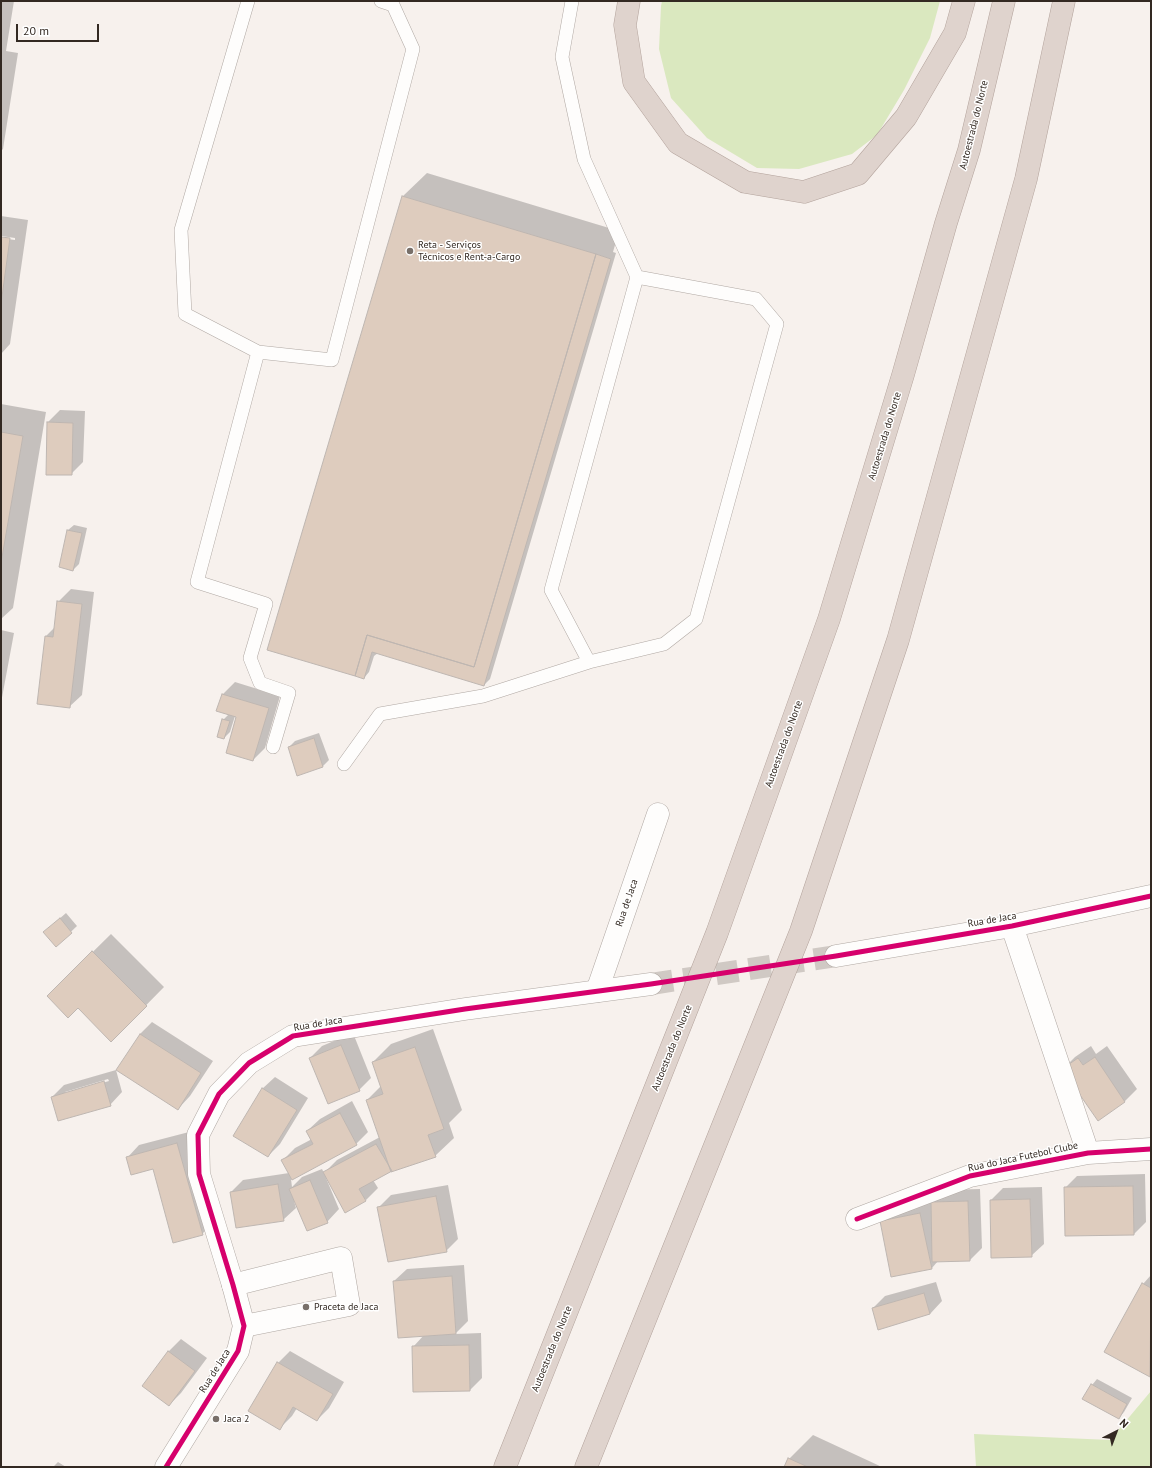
<!DOCTYPE html>
<meta charset="utf-8">
<style>
body{margin:0}
#map{position:relative;width:1152px;height:1468px;overflow:hidden;background:#f7f1ed;font-family:"PT Sans",sans-serif}
canvas{display:block}
.frame{position:absolute;inset:0;border:2px solid #332922;pointer-events:none}
.north{position:absolute;left:1096px;top:1412px;width:40px;height:40px;-webkit-text-stroke:3px #fff;paint-order:stroke;rotate:42deg;font-size:11px;font-weight:700;line-height:16px;text-align:center;color:#332922}
.north::after{content:'';display:block;margin:auto;width:14px;height:18px;background:#332922;clip-path:polygon(50% 0,100% 100%,50% 72%,0 100%)}
.scale{position:absolute;left:16px;top:24px;width:83px;height:18px;box-sizing:border-box;border:2px solid #332922;border-top:0;padding-left:5px;font-size:12px;line-height:14px;white-space:nowrap;color:#332922;-webkit-text-stroke:3px #fff;paint-order:stroke}
</style>
<div id="map">
<canvas width="1152" height="1468"></canvas>
<div class="frame"></div>
<div class="north">N</div>
<div class="scale">20 m</div>
</div>
<script>
const ctx = document.querySelector('canvas').getContext('2d');
ctx.lineJoin = 'round';
function fillPath(path, color) { ctx.fillStyle = color; ctx.fill(path, 'evenodd'); }
const toPath = rows => new Path2D(rows.map(r => 'M' + r).join(''));
function strokePath(path, color, width, dash) { ctx.strokeStyle = color; ctx.lineWidth = width; ctx.lineCap = dash ? 'butt' : 'round'; ctx.setLineDash(dash || []); ctx.stroke(path); }
function label(font, color, halo, rows, align = 'center') {
  ctx.font = font + ' "PT Sans",sans-serif'; ctx.lineWidth = 3; ctx.setLineDash([]); ctx.textBaseline = 'middle'; ctx.strokeStyle = halo; ctx.fillStyle = color; for (const [text, x, y, turn = 0] of rows) {
    ctx.save(); ctx.translate(x, y); ctx.rotate((+turn || 0) * Math.PI / 180); ctx.textAlign = isNaN(turn) ? turn : align; if (halo) ctx.strokeText(text, 0, 0); ctx.fillText(text, 0, 0); ctx.restore();
  }
}
fillPath(toPath([
 [662,1,940,1,930,38,904,90,877,135,852,154,799,169,757,168,707,138,671,98,659,49,661,6],
 [1151,1391,1151,1467,976,1467,974,1434,1110,1440]
]), '#dae8bf');
fillPath(toPath([
 [1,1,14,1,6,51,18,53,3,149,1,151],
 [427,173,619,231,613,252,616,253,490,679,484,685,378,653,374,656,369,672,364,678,403,196],
 [1,216,28,220,10,344,1,354,1,238,15,240,15,238,1,236],
 [1,404,46,412,13,608,1,619],
 [60,410,85,411,83,462,71,474,48,422],
 [74,525,87,528,79,564,73,570,68,530],
 [71,589,94,592,82,695,69,707,38,703,46,636,55,627,58,602],
 [1,630,14,633,1,703],
 [235,682,280,696,265,748,253,760,238,717,235,716,230,732,224,738,223,720,229,714,223,694],
 [319,733,329,760,323,766,289,747,295,741],
 [66,913,77,926,56,946,50,927],
 [111,934,164,987,111,1041,78,1007,48,996],
 [152,1022,213,1061,190,1096,178,1109,140,1034],
 [433,1029,462,1110,449,1123,454,1138,435,1156,392,1171,373,1180,378,1188,366,1200,327,1178,326,1178,339,1209,327,1222,294,1201,296,1208,283,1220,231,1192,243,1180,289,1173,283,1160,295,1148,312,1139,307,1131,320,1119,352,1101,368,1132,356,1144,291,1179,292,1187,302,1177,322,1169,324,1173,337,1160,380,1137,367,1100,381,1086,373,1062,391,1044],
 [353,1033,371,1078,359,1090,310,1058,322,1046],
 [1091,1046,1096,1054,1107,1046,1137,1089,1125,1101,1098,1119,1063,1069,1075,1057],
 [116,1070,122,1092,110,1105,52,1097,64,1085],
 [108,1079,109,1081,65,1094,65,1092],
 [275,1077,308,1098,280,1144,268,1156,262,1089],
 [189,1132,214,1222,202,1234,153,1168,127,1158,139,1145],
 [1145,1174,1146,1222,1134,1234,1065,1188,1077,1176],
 [448,1185,458,1239,446,1251,379,1207,391,1195],
 [1042,1187,1044,1244,1031,1256,992,1257,991,1200,1003,1188],
 [980,1189,982,1248,970,1260,938,1261,932,1268,881,1222,944,1190],
 [464,1265,468,1321,455,1334,481,1333,482,1378,470,1390,414,1391,413,1347,424,1335,394,1281,407,1269],
 [1151,1275,1151,1375,1150,1376,1106,1352,1143,1284],
 [936,1282,942,1301,930,1314,879,1329,873,1308,885,1296],
 [181,1339,207,1358,181,1393,169,1405,143,1386,169,1351],
 [290,1351,344,1382,329,1408,317,1420,297,1408,292,1416,280,1428,278,1363],
 [1097,1379,1132,1398,1124,1412,1119,1418,1092,1385],
 [813,1435,882,1467,785,1467,789,1459],
 [58,1462,66,1467,53,1467]
]), '#0003');
const building = toPath([
 [402,196,596,254,474,667,367,635,355,676,267,650,402,196],
 [1,237,10,238,1,304,1,237],
 [596,254,611,259,484,686,372,652,364,679,355,676,367,635,474,667,596,254],
 [47,422,73,423,72,475,46,475,47,422],
 [1,432,23,436,1,563,1,432],
 [67,530,82,533,73,571,59,567,67,530],
 [57,601,82,604,70,708,37,704,45,636,53,637,57,601],
 [222,694,269,708,253,761,226,753,236,717,216,711,222,694],
 [222,719,230,721,224,739,217,737,222,719],
 [314,738,323,767,297,776,288,747,314,738],
 [60,918,72,933,56,947,43,932,60,918],
 [92,951,147,1006,111,1042,78,1008,68,1018,47,996,92,951],
 [140,1034,201,1073,178,1110,116,1070,140,1034],
 [341,1045,360,1091,328,1104,309,1058,341,1045],
 [415,1047,444,1129,428,1135,436,1157,391,1172,366,1100,383,1094,372,1062,415,1047],
 [1095,1057,1125,1102,1098,1121,1062,1069,1078,1058,1083,1065,1095,1057],
 [104,1081,111,1106,58,1121,51,1097,104,1081],
 [262,1088,297,1110,268,1157,233,1136,262,1088],
 [340,1113,357,1145,292,1180,281,1160,313,1144,306,1131,340,1113],
 [177,1143,203,1235,173,1243,153,1169,131,1175,126,1157,177,1143],
 [376,1144,392,1171,359,1189,366,1201,345,1213,323,1172,376,1144],
 [310,1180,328,1223,307,1231,289,1189,310,1180],
 [278,1184,284,1221,236,1228,230,1192,278,1184],
 [1133,1186,1134,1235,1065,1236,1064,1187,1133,1186],
 [436,1196,447,1252,388,1262,377,1207,436,1196],
 [1030,1199,1032,1257,991,1258,990,1200,1030,1199],
 [968,1201,970,1261,932,1262,931,1202,968,1201],
 [920,1213,932,1269,891,1277,880,1221,920,1213],
 [452,1276,456,1334,398,1338,393,1281,452,1276],
 [1142,1283,1151,1288,1150,1377,1104,1352,1142,1283],
 [924,1293,930,1314,878,1330,872,1308,924,1293],
 [469,1345,470,1391,413,1392,412,1346,469,1345],
 [168,1351,195,1371,169,1406,142,1386,168,1351],
 [277,1362,333,1394,317,1421,293,1407,280,1430,248,1411,277,1362],
 [1091,1384,1127,1404,1119,1419,1082,1399,1091,1384],
 [788,1458,808,1467,784,1467,788,1458]
]);
fillPath(building, '#deccbe');
strokePath(building, '#beb6b1', 1);
strokePath(toPath([
 [651,984,836,956]
]), '#d0c9c4', 22, [22, 11]);
const service = toPath([
 [248,1,181,230,185,314,258,352,197,582,266,604,250,658,260,683,289,693,273,747],
 [572,1,562,57,584,159,637,277,551,590,589,662],
 [258,352,332,360,413,49,393,5,381,1],
 [344,764,380,714,483,696,589,662,664,644,696,619,777,324,756,299,637,277]
]);
const minor = toPath([
 [1012,926,1088,1153],
 [597,991,658,814],
 [857,1219,970,1176,1088,1153,1151,1149],
 [233,1285,341,1258,349,1305,244,1326]
]);
const tertiary = toPath([
 [836,956,1012,926,1151,896],
 [166,1467,238,1351,244,1326,233,1285,199,1174,198,1135,219,1094,249,1063,293,1036,465,1009,651,984]
]);
const motorway = toPath([
 [629,1,625,25,634,82,678,143,745,182,804,192,858,174,906,117,955,33,964,1],
 [505,1467,717,933,829,619,903,375,946,223,969,150,1004,1],
 [586,1467,801,931,898,640,1026,179,1064,1]
]);
strokePath(service, '#b0a8a3', 14);
strokePath(minor, '#b0a8a3', 23);
strokePath(tertiary, '#b0a8a3', 23);
strokePath(motorway, '#b3a39c', 23);
strokePath(service, '#fefdfc', 13);
strokePath(minor, '#fefdfc', 22);
strokePath(tertiary, '#fefdfc', 22);
strokePath(motorway, '#dfd3cd', 22);
strokePath(toPath([
 [857,1219,970,1176,1088,1153,1151,1149],
 [166,1467,238,1351,244,1326,233,1285,199,1174,198,1135,219,1094,249,1063,293,1036,465,1009,651,984,836,956,1012,926,1151,896]
]), '#d6006c', 5);
for (const [x, y, r, color] of [
 [410,251,4,"#786f69"],
 [306,1307,4,"#786f69"],
 [216,1419,4,"#786f69"]
]) { const dot = new Path2D(); dot.arc(x, y, r, 0, 2 * Math.PI); ctx.fillStyle = color; ctx.fill(dot); strokePath(dot, '#fff', 1.5); }
label('10px', '#332922', '#fff', [
 ["Autoestrada do Norte",974,125,-76],
 ["Autoestrada do Norte",885,436,-73],
 ["Autoestrada do Norte",784,744,-70],
 ["Rua de Jaca",627,903,-71],
 ["Rua de Jaca",992,920,-10],
 ["Rua de Jaca",318,1024,-10],
 ["Autoestrada do Norte",672,1048,-68],
 ["Rua do Jaca Futebol Clube",1023,1157,-12],
 ["Autoestrada do Norte",552,1349,-68],
 ["Rua de Jaca",215,1371,-58]
]);
label('10px', '#332922', '#fff', [
 ["Reta - Serviços",418,245],
 ["Técnicos e Rent-a-Cargo",418,257],
 ["Praceta de Jaca",314,1307],
 ["Jaca 2",224,1419]
], 'left');
</script>
